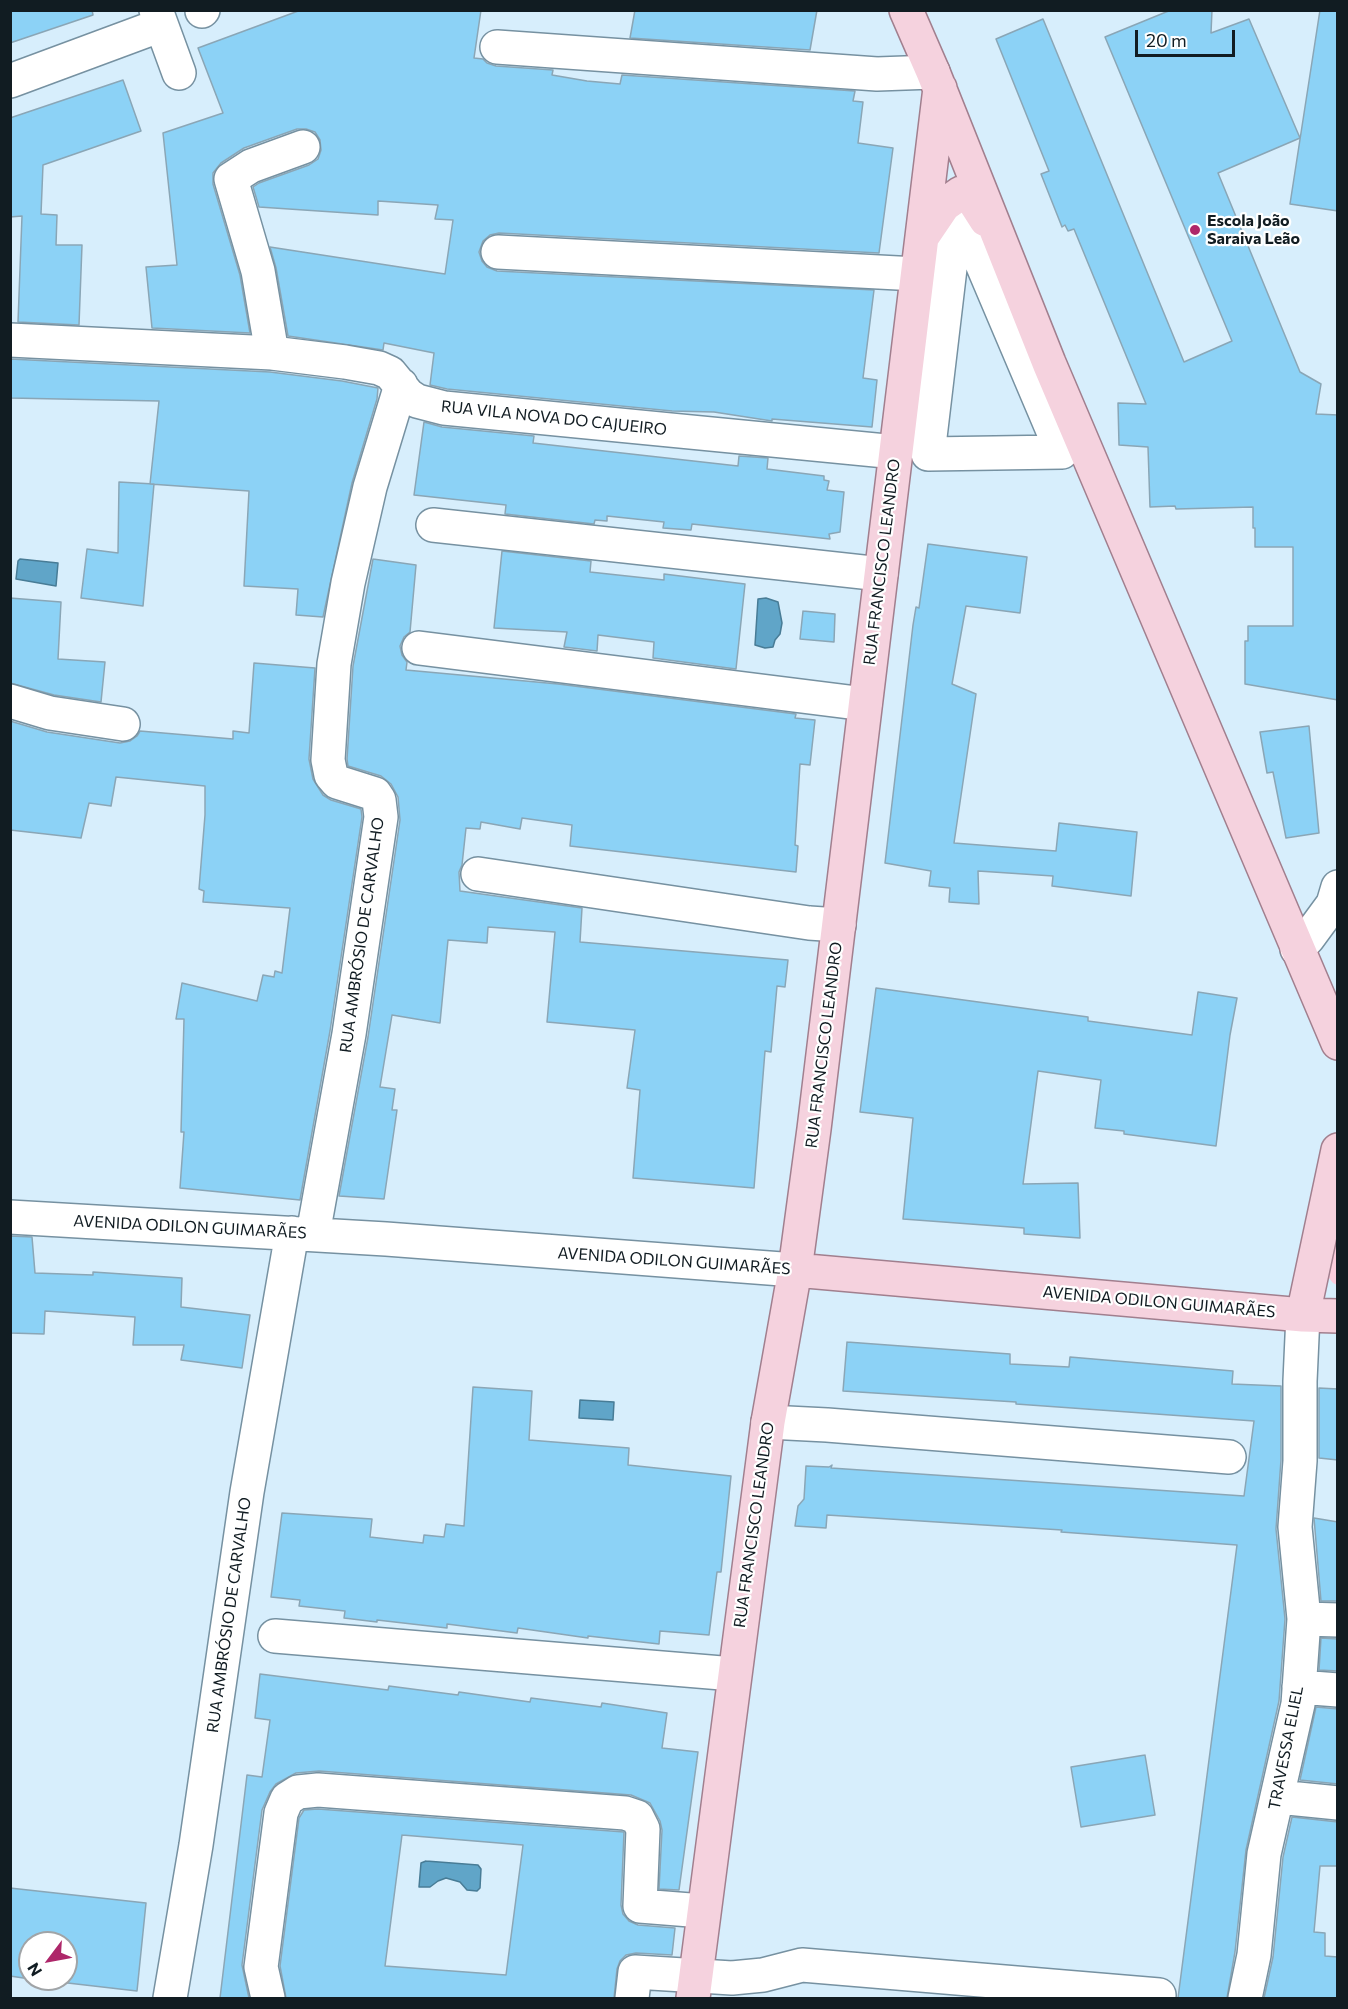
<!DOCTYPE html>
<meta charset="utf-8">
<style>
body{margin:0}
#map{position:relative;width:1348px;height:2009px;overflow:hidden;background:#d7eefc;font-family:Commissioner,sans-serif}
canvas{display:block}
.frame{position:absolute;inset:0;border:12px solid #111c22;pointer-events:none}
.north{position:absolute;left:18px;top:1931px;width:60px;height:60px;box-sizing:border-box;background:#fff;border:2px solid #a0a4a7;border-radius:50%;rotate:238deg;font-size:16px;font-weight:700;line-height:24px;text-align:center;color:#111c22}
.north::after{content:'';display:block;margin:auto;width:21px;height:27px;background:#ae276a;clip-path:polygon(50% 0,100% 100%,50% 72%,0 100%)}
.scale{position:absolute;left:1135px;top:30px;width:100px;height:27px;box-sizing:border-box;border:3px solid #111c22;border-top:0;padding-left:8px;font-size:18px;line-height:21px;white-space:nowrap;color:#111c22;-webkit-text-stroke:4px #fff;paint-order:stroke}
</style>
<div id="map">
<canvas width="1348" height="2009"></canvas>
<div class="frame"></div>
<div class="north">N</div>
<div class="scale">20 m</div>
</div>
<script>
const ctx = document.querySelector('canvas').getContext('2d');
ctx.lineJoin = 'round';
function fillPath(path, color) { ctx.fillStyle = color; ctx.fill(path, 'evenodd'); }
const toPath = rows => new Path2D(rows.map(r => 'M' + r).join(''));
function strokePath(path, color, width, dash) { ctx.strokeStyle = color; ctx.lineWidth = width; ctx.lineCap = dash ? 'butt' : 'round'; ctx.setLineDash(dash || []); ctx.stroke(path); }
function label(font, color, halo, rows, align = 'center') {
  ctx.font = font + ' Commissioner,sans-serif'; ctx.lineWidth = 4.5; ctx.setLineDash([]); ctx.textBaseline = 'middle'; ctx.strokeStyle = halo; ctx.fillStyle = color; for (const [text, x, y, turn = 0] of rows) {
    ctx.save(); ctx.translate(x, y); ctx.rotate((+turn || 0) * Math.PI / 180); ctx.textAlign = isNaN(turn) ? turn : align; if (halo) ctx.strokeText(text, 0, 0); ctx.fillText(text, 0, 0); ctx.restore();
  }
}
fillPath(toPath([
 [1337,1169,1337,1285,1333,1283,1328,1277]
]), '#fbcddd');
const water = toPath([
 [20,559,58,563,56,586,16,579,18,561,20,559],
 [766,598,778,602,782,623,780,634,775,640,773,647,765,648,755,645,758,599,766,598],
 [580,1400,614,1402,613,1420,579,1418,580,1400],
 [426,1861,478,1865,481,1869,480,1888,477,1891,467,1890,460,1882,446,1878,438,1881,430,1887,419,1887,421,1863,426,1861]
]);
fillPath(water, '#60a5c8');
strokePath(water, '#487c96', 1.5);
const building = toPath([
 [10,10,92,10,93,15,10,43,10,10],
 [301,10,481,10,474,58,483,59,487,63,496,66,553,70,552,75,587,81,620,84,622,75,855,91,853,101,863,102,858,143,893,148,879,253,499,233,490,235,483,241,479,252,482,261,487,267,497,271,874,290,863,378,877,380,872,427,772,419,772,421,714,412,672,411,447,389,430,385,434,353,384,343,383,350,288,336,276,268,270,247,445,274,453,220,435,219,438,205,378,201,378,215,259,207,253,187,259,183,309,165,318,159,321,150,320,140,315,132,306,129,297,129,244,148,221,163,213,173,213,184,240,275,250,333,152,328,146,267,177,265,163,133,223,113,198,48,301,10],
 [635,10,817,10,810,50,630,38,635,10],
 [1171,10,1212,10,1211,33,1249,19,1300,138,1218,173,1300,372,1321,384,1316,414,1338,415,1338,700,1245,684,1245,641,1248,641,1248,626,1293,626,1293,547,1255,547,1255,528,1253,528,1253,507,1176,509,1175,506,1150,507,1148,447,1119,445,1118,403,1146,404,1074,229,1068,231,1065,225,1062,227,1041,174,1049,171,996,39,1043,19,1184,362,1232,341,1105,37,1171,10],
 [1320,10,1338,10,1338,211,1290,204,1320,10],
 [123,80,141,131,43,165,41,214,57,215,56,245,82,245,79,325,18,322,22,216,10,217,10,118,123,80],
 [10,359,270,372,342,381,378,388,377,399,352,483,323,617,296,615,298,589,244,586,249,491,150,484,159,401,10,398,10,359],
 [424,422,442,427,534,436,533,443,738,466,739,456,768,458,767,469,824,476,824,480,829,481,827,490,844,492,840,532,829,534,830,539,692,524,691,530,663,528,664,522,607,516,607,521,595,520,594,524,505,514,506,505,414,495,424,422],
 [119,482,154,484,143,606,81,598,87,549,118,553,119,482],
 [928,544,1027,557,1020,613,966,606,952,684,976,694,954,843,1056,851,1059,823,1137,832,1131,896,1052,886,1053,876,978,871,979,904,949,902,950,888,929,886,931,871,885,863,913,625,916,607,919,608,928,544],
 [502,551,591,561,590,572,664,580,664,574,745,584,736,669,653,658,654,642,598,635,597,651,564,647,567,632,494,628,502,551],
 [373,559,416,565,410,632,404,637,400,646,402,655,407,662,406,670,558,684,796,714,795,718,815,720,810,765,800,764,795,845,798,846,796,872,570,846,572,825,522,818,520,829,481,822,480,829,466,828,462,865,459,872,460,891,582,908,580,942,788,960,785,987,777,986,771,1052,765,1051,754,1188,633,1178,640,1090,627,1088,635,1030,547,1022,555,932,488,927,487,943,448,940,440,1023,392,1015,380,1087,395,1089,392,1110,397,1110,384,1199,339,1196,368,1037,400,820,398,797,391,784,381,776,348,766,347,759,353,666,373,559],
 [10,598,61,602,58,659,105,662,101,702,54,695,10,683,10,598],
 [803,611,835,614,834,642,800,639,803,611],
 [254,663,315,668,309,759,313,779,323,795,331,800,361,809,362,817,330,1031,300,1200,180,1188,184,1132,181,1132,184,1019,176,1019,182,983,257,1001,263,975,274,977,275,971,282,973,290,908,203,902,204,891,199,889,205,815,205,786,116,777,111,806,89,803,81,838,10,830,10,721,47,732,120,743,130,741,137,736,140,731,233,739,233,731,249,733,254,663],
 [1309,726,1319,833,1286,838,1273,772,1267,773,1260,732,1309,726],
 [876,988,1088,1017,1088,1021,1192,1035,1198,992,1237,998,1230,1035,1216,1146,1124,1134,1124,1131,1095,1128,1101,1080,1038,1071,1023,1184,1078,1183,1080,1238,1024,1234,1024,1228,903,1219,913,1118,860,1112,876,988],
 [10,1236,32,1237,35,1273,93,1275,93,1272,182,1278,181,1307,250,1315,242,1368,181,1360,184,1345,133,1345,135,1317,45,1311,44,1334,10,1333,10,1236],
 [847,1342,1010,1354,1010,1364,1069,1367,1070,1357,1233,1371,1232,1384,1281,1386,1281,1460,1276,1529,1285,1619,1279,1701,1246,1850,1235,1952,1227,1998,1178,1998,1237,1545,1061,1532,1062,1530,827,1515,826,1528,795,1526,798,1506,804,1499,806,1466,829,1467,832,1465,831,1468,1244,1496,1254,1421,1016,1404,1016,1402,843,1391,847,1342],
 [473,1387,532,1391,529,1440,629,1448,628,1465,731,1476,721,1572,717,1572,709,1635,660,1631,659,1644,588,1636,588,1638,518,1628,517,1633,447,1624,447,1628,377,1620,377,1622,344,1618,345,1611,299,1606,300,1600,271,1597,282,1513,372,1519,370,1537,423,1543,424,1535,444,1537,446,1524,464,1526,473,1387],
 [1319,1388,1338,1389,1338,1460,1319,1458,1319,1388],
 [1314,1518,1338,1522,1338,1601,1321,1601,1314,1518],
 [1321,1638,1338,1639,1338,1671,1319,1670,1321,1638],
 [260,1674,388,1690,389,1686,458,1695,459,1692,530,1702,531,1698,601,1707,602,1703,667,1713,662,1748,698,1752,679,1890,659,1889,662,1830,660,1821,650,1803,631,1795,319,1771,296,1773,276,1784,270,1792,262,1810,242,1965,249,1998,220,1998,247,1775,262,1777,270,1720,255,1718,260,1674],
 [1316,1707,1338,1709,1338,1784,1300,1780,1316,1707],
 [1145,1755,1155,1815,1081,1827,1071,1767,1145,1755],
 [318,1809,624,1832,621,1905,623,1914,629,1921,638,1925,675,1928,672,1955,636,1953,626,1955,620,1961,617,1969,614,1998,286,1998,280,1966,299,1818,304,1810,318,1809],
 [402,1835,523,1845,506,1975,385,1966,402,1835],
 [1292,1817,1338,1822,1338,1866,1320,1866,1314,1932,1325,1933,1325,1956,1338,1957,1338,1998,1264,1998,1273,1957,1283,1857,1292,1817],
 [10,1888,146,1903,137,1991,33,1979,66,1979,66,1943,30,1943,30,1979,10,1976,10,1888]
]);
fillPath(building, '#8cd2f6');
strokePath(building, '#8aa6b6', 1.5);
const minor = toPath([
 [156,10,179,73],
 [202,11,203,10],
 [497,47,877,74,933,72],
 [10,81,161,25],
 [959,222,966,226,1062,452,928,454,955,226,959,222],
 [498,252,917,274],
 [10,340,272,353,345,362,379,368,390,373,408,395,417,401,444,408,896,452],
 [272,353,258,271,231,179,251,166,303,147],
 [433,525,881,574],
 [419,648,865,704],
 [10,701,50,713,123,724],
 [478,874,809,923,839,925],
 [1297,949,1308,938,1333,904,1338,887],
 [10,1217,386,1239,795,1270],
 [313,1234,349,1034,381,817,379,800,375,794,337,782,331,775,328,760,334,664,348,583,370,487,401,385],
 [768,1422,827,1425,1229,1457],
 [1304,1619,1338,1620],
 [275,1636,734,1674],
 [1299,1687,1338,1690],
 [1278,1797,1338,1803],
 [170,1998,196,1845,247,1492,292,1233],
 [268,1998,261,1967,281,1813,287,1799,298,1792,318,1790,625,1813,637,1817,643,1829,640,1906,703,1911],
 [632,1998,635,1972,732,1978,763,1975,802,1965,1159,1995],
 [1245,1998,1254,1955,1264,1854,1298,1704,1304,1619,1295,1527,1300,1461,1300,1381,1303,1315]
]);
const major = toPath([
 [906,10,933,72,1049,363,1338,1043],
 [923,236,944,205,961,193,970,195,986,220],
 [795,1270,1303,1315,1338,1316],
 [1303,1315,1338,1150],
 [693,1998,768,1422,795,1270,814,1129,940,88]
]);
strokePath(minor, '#7691a1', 36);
strokePath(major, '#a17f8e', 36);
strokePath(minor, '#fff', 33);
strokePath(major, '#f5d2de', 33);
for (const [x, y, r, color] of [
 [1195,230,6,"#ae276a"]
]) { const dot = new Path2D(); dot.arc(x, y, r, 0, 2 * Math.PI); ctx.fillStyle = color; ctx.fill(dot); strokePath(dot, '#fff', 2); }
label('bold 16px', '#111c22', '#fff', [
 ["Escola João",1207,221],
 ["Saraiva Leão",1207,239]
], 'left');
label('16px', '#111c22', '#fff', [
 ["RUA VILA NOVA DO CAJUEIRO",554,418,6],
 ["RUA FRANCISCO LEANDRO",882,562,-83],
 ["RUA AMBRÓSIO DE CARVALHO",362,935,-82],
 ["RUA FRANCISCO LEANDRO",824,1045,-83],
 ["AVENIDA ODILON GUIMARÃES",190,1227,3],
 ["AVENIDA ODILON GUIMARÃES",674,1261,4],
 ["AVENIDA ODILON GUIMARÃES",1159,1302,5],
 ["RUA FRANCISCO LEANDRO",754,1525,-82],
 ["RUA AMBRÓSIO DE CARVALHO",229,1615,-82],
 ["TRAVESSA ELIEL",1286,1748,-79]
]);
</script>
